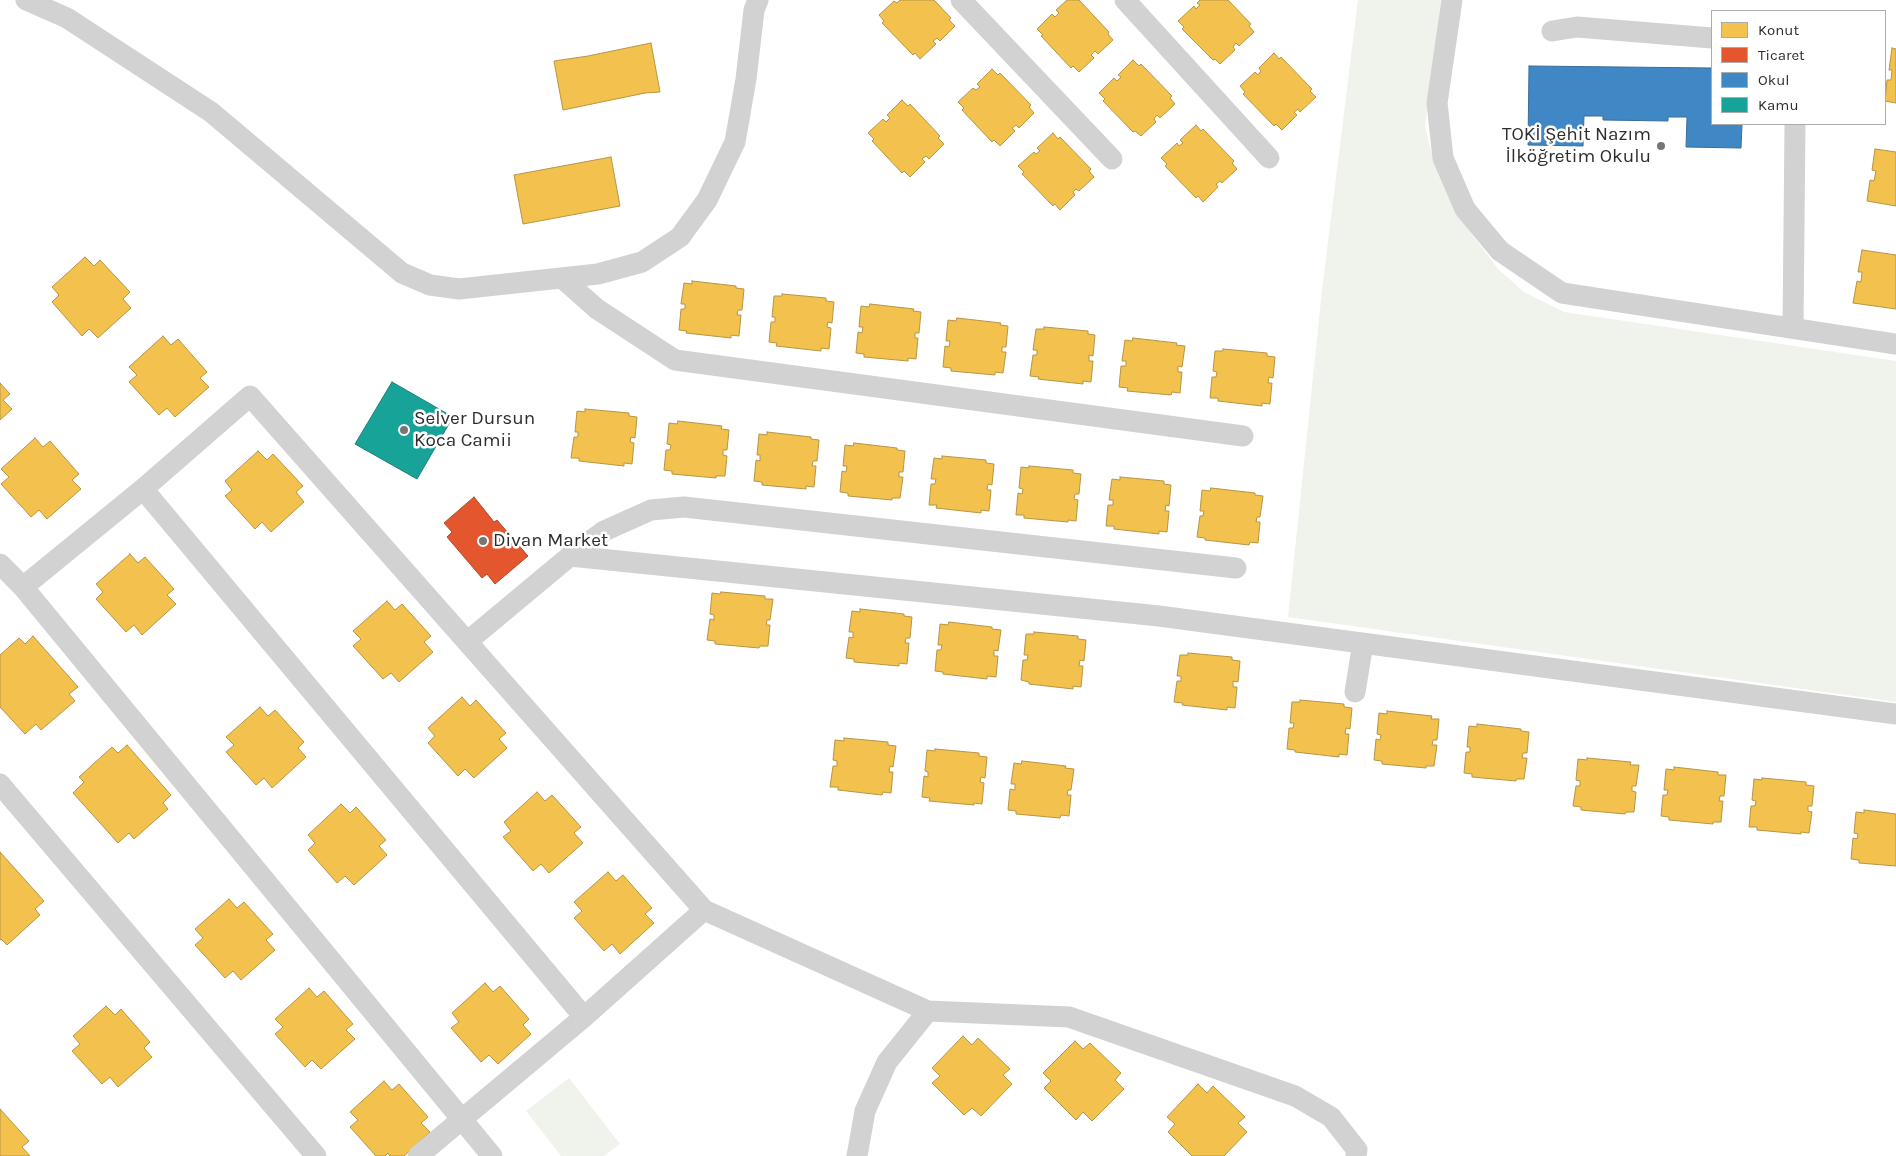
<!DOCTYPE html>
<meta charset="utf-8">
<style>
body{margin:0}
#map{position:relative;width:1896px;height:1156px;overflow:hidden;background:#fff;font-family:Karla,sans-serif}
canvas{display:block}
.legend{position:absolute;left:1711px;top:10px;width:175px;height:115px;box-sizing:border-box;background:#fff;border:1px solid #ababab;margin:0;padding:6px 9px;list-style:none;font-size:15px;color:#2d2d2d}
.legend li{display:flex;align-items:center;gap:10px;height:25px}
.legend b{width:25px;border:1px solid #ababab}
</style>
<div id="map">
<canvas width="1896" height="1156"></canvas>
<ul class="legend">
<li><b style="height:14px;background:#f2c14e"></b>Konut</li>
<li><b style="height:14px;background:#e4572e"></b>Ticaret</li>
<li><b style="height:14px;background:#3f88c5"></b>Okul</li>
<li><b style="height:14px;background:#17a398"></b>Kamu</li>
</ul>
</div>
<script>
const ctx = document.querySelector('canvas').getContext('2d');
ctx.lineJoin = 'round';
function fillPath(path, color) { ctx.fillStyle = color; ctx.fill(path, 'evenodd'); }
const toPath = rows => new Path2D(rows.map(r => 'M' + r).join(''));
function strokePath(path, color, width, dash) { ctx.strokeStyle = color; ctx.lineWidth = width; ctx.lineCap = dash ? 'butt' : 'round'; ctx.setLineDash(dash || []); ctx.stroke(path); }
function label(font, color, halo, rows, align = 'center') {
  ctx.font = font + ' Karla,sans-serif'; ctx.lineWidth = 5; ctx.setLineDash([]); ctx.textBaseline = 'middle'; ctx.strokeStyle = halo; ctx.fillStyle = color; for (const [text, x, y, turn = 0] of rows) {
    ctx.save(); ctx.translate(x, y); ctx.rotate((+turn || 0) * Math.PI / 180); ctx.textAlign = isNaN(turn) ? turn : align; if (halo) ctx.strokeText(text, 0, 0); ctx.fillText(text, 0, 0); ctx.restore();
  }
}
fillPath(toPath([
 [1358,0,1441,0,1425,126,1431,151,1439,175,1462,221,1498,269,1524,292,1564,312,1896,361,1896,702,1288,617,1322,290],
 [569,1078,620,1144,604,1156,561,1156,526,1111]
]), '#f0f3eb');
const homes = toPath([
 [900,0,934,0,951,18,949,20,955,26,940,41,937,38,933,41,936,44,920,59,915,53,913,55,882,23,884,21,879,15,894,1,897,3,900,0],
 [1067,0,1079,0,1109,32,1108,34,1113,40,1098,54,1095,51,1091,55,1094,58,1079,72,1073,66,1071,68,1041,36,1043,35,1037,29,1052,14,1055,17,1059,13,1056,10,1067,0],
 [1200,0,1228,0,1251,24,1249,26,1254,32,1239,46,1236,43,1233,47,1235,50,1220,64,1215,59,1213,60,1182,29,1184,27,1178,21,1194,6,1196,9,1200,5,1197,3,1200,0],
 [651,43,660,92,645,93,563,110,554,61,588,56,651,43],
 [1892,48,1896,49,1896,103,1885,101,1887,80,1891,80,1892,70,1889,70,1892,48],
 [1274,53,1279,59,1281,57,1312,89,1310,91,1316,97,1300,112,1298,109,1294,112,1297,115,1282,130,1276,124,1274,126,1243,94,1245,92,1240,86,1255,72,1258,75,1261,71,1259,68,1274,53],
 [1133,60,1139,66,1141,64,1172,96,1170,98,1175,104,1160,118,1157,115,1154,119,1156,122,1141,136,1135,131,1133,132,1103,101,1105,99,1099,93,1114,78,1117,81,1121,77,1118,75,1133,60],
 [992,69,998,75,1000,73,1031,105,1029,107,1034,113,1019,128,1016,125,1012,128,1015,131,1000,146,994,140,992,142,962,110,964,108,958,102,973,88,976,90,980,87,977,84,992,69],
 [902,100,908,106,910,104,940,136,938,138,944,144,929,159,926,156,922,159,925,162,910,177,904,171,902,173,872,141,874,139,868,133,883,119,886,122,890,118,887,115,902,100],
 [1196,125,1201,131,1203,129,1234,161,1232,163,1237,169,1222,183,1220,181,1216,184,1218,187,1203,202,1198,196,1196,198,1165,166,1167,164,1161,158,1177,143,1179,146,1183,143,1180,140,1196,125],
 [1053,133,1058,139,1060,137,1091,169,1089,171,1094,177,1079,191,1076,189,1073,192,1075,195,1060,210,1055,204,1053,206,1022,174,1024,172,1018,166,1034,152,1036,154,1040,151,1037,148,1053,133],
 [1875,149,1896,152,1896,206,1867,201,1870,180,1874,181,1876,171,1872,170,1875,149],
 [611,157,620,206,523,224,514,175,611,157],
 [1862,250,1896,255,1896,309,1853,303,1857,281,1861,282,1862,272,1858,272,1862,250],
 [85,257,94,266,100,260,130,292,123,299,131,308,98,338,89,329,82,336,52,302,59,295,52,287,85,257],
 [692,281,736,286,736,288,744,289,742,310,738,310,737,315,741,315,739,336,731,335,731,338,686,333,687,331,679,330,681,309,685,309,685,304,681,304,684,283,692,284,692,281],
 [782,294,826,298,826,301,834,302,832,323,828,322,827,327,831,328,829,349,821,348,821,351,776,346,777,343,769,342,771,322,775,322,775,317,772,317,774,296,782,296,782,294],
 [870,304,914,309,913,311,921,312,919,333,915,333,915,338,918,338,916,359,908,358,908,361,864,357,864,354,856,353,858,332,862,333,863,327,859,327,861,306,869,307,870,304],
 [957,318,1001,323,1000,325,1008,326,1006,347,1002,347,1002,352,1006,352,1003,373,995,372,995,375,951,371,951,368,943,367,945,346,949,347,950,341,946,341,948,320,956,321,957,318],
 [1044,327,1088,331,1088,334,1095,335,1093,356,1089,355,1089,361,1093,361,1091,382,1083,381,1083,384,1038,379,1039,377,1030,376,1033,355,1037,355,1037,350,1033,350,1036,329,1044,329,1044,327],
 [163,336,171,345,178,339,207,372,200,378,209,387,175,417,167,408,159,415,129,382,137,375,129,367,163,336],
 [1133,338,1177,343,1176,345,1185,346,1182,367,1178,366,1178,372,1182,372,1180,393,1172,392,1171,395,1127,391,1128,388,1119,387,1121,366,1126,366,1126,361,1122,361,1125,340,1132,341,1133,338],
 [1223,349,1267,353,1267,356,1275,357,1273,378,1269,377,1268,383,1272,383,1270,404,1262,403,1262,406,1218,401,1218,398,1210,398,1212,377,1216,377,1217,372,1213,371,1215,351,1223,351,1223,349],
 [0,383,10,394,3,400,12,409,0,420,0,383],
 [585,409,629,413,629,416,637,417,635,438,631,437,630,442,634,443,632,464,624,463,624,466,579,461,579,458,571,458,574,437,578,437,578,432,575,432,577,411,585,412,585,409],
 [678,421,722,426,721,429,729,430,727,450,723,450,723,455,727,456,725,476,716,476,716,478,672,474,672,471,664,470,666,450,670,450,671,445,667,444,669,423,677,424,678,421],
 [767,432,811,437,811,439,819,440,817,461,813,461,812,466,816,466,814,487,806,486,806,489,762,485,762,482,754,481,756,460,760,461,760,455,757,455,759,434,767,435,767,432],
 [35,438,43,447,50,441,79,474,72,480,81,489,47,519,39,510,31,517,1,484,9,477,1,469,35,438],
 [854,443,897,448,897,450,905,451,903,472,899,472,899,477,903,477,900,498,892,498,892,500,848,496,848,493,840,492,842,471,846,472,847,466,843,466,845,445,853,446,854,443],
 [258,451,267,460,273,454,303,486,296,492,304,502,271,532,262,522,255,529,225,496,232,490,225,481,258,451],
 [942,456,986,460,986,463,994,464,992,485,988,484,987,490,991,490,989,511,981,510,981,513,936,508,937,505,929,505,931,484,935,484,936,479,931,479,934,458,942,459,942,456],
 [1029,466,1073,470,1073,473,1081,474,1079,494,1075,494,1074,499,1078,500,1076,521,1068,520,1068,522,1024,518,1024,515,1016,515,1018,493,1022,494,1023,489,1019,488,1021,467,1029,468,1029,466],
 [1120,477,1164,481,1164,484,1171,485,1169,506,1166,505,1165,511,1169,511,1167,532,1159,531,1159,534,1114,529,1114,526,1106,526,1108,505,1113,505,1113,500,1109,500,1112,479,1120,480,1120,477],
 [1211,488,1255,493,1255,495,1263,496,1260,517,1257,517,1256,522,1260,522,1258,543,1250,542,1249,545,1205,540,1205,538,1197,537,1200,516,1203,516,1204,511,1200,511,1202,490,1210,491,1211,488],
 [130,554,138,563,145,557,174,589,167,595,176,604,142,635,134,625,126,632,96,599,103,592,96,584,130,554],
 [721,592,765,596,765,599,773,599,770,620,767,620,766,625,770,625,768,646,760,646,759,648,715,644,715,641,707,640,710,619,714,620,714,615,710,614,712,593,720,594,721,592],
 [387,601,395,610,402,604,431,636,424,642,433,652,399,682,391,673,383,679,353,646,361,639,353,631,387,601],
 [860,609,904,614,904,616,912,617,910,638,906,638,905,643,909,643,907,664,899,663,899,666,854,662,854,659,846,658,849,637,853,638,853,632,849,632,852,611,860,612,860,609],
 [949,622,992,627,992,629,1001,630,998,651,994,650,994,656,998,656,996,677,987,676,987,679,943,674,943,672,935,671,937,650,941,650,942,645,938,645,940,624,948,625,949,622],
 [1034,632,1078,636,1078,639,1086,640,1084,661,1080,660,1079,666,1083,666,1081,687,1073,686,1073,689,1029,684,1029,682,1021,680,1023,660,1027,660,1028,655,1024,655,1026,634,1034,634,1034,632],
 [33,636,78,687,69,694,75,701,41,730,36,724,25,734,0,707,0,655,19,638,25,644,33,636],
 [1188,653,1232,657,1232,660,1240,661,1238,682,1233,681,1233,687,1237,687,1235,708,1227,707,1227,710,1182,705,1183,703,1174,702,1177,681,1181,681,1181,676,1177,676,1180,655,1188,655,1188,653],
 [462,697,470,706,476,700,506,733,499,739,507,748,474,778,465,769,458,776,428,743,435,736,428,728,462,697],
 [1300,700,1344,704,1344,707,1352,708,1350,729,1346,728,1345,734,1349,734,1347,755,1339,754,1339,757,1295,752,1295,750,1287,749,1289,728,1293,728,1294,723,1290,723,1292,702,1300,702,1300,700],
 [260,707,268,716,275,710,304,742,298,748,306,757,272,788,264,778,256,785,226,752,234,745,226,737,260,707],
 [1387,711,1432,716,1431,719,1439,719,1437,740,1433,740,1432,745,1437,745,1434,766,1426,766,1426,768,1382,764,1382,761,1374,760,1376,739,1380,740,1381,735,1377,734,1379,713,1387,714,1387,711],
 [1477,724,1521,729,1521,731,1529,732,1527,753,1523,753,1522,758,1527,758,1524,779,1516,779,1516,781,1472,777,1472,774,1464,773,1466,752,1470,752,1470,747,1467,747,1469,726,1477,727,1477,724],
 [844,738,888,742,888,745,896,746,893,767,890,766,889,772,893,772,891,793,883,792,882,795,838,790,838,787,830,787,833,766,837,766,837,761,833,760,835,740,844,741,844,738],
 [127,745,171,795,163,803,168,809,134,839,129,833,118,843,73,793,84,782,79,777,112,747,118,753,127,745],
 [935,749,979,753,979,756,987,757,985,778,981,777,980,782,984,783,982,804,974,803,974,805,929,801,930,798,922,797,924,776,928,777,928,772,925,771,927,750,935,751,935,749],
 [1587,758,1631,762,1630,765,1639,765,1636,786,1632,786,1632,791,1636,792,1634,812,1626,812,1625,814,1581,810,1581,807,1573,806,1576,786,1580,786,1580,781,1576,780,1578,759,1587,760,1587,758],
 [1022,761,1066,766,1065,768,1074,769,1071,790,1068,790,1067,795,1071,795,1069,816,1061,815,1060,818,1016,814,1016,811,1008,810,1010,789,1015,790,1015,784,1011,784,1014,763,1021,764,1022,761],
 [1674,767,1718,772,1718,775,1726,775,1724,796,1720,796,1719,801,1723,801,1721,822,1713,822,1713,824,1669,820,1669,817,1661,816,1663,795,1667,795,1668,790,1664,790,1666,769,1674,770,1674,767],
 [1762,778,1806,782,1806,785,1814,786,1812,806,1808,806,1808,811,1812,812,1809,833,1801,832,1801,834,1757,830,1757,827,1749,827,1751,806,1755,806,1756,801,1752,800,1754,779,1762,780,1762,778],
 [537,792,545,801,552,795,581,827,574,833,583,843,549,873,541,864,533,871,503,837,511,831,504,822,537,792],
 [341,804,350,813,356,807,386,840,379,846,387,855,354,885,345,876,337,883,308,850,315,843,308,835,341,804],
 [1864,810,1896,814,1896,866,1859,863,1859,860,1851,859,1853,838,1857,839,1858,834,1854,833,1856,812,1864,813,1864,810],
 [0,852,44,901,35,909,40,915,7,945,1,939,0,940,0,852],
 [608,872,616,881,623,875,652,908,645,914,654,923,620,954,612,944,604,951,574,918,582,911,574,902,608,872],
 [229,899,237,908,244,902,273,934,266,940,275,950,241,980,233,971,225,978,195,945,203,938,195,929,229,899],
 [485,983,493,992,500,986,529,1019,523,1025,531,1034,498,1064,489,1055,481,1062,451,1028,459,1022,452,1013,485,983],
 [309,988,317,997,324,991,353,1024,346,1030,355,1039,321,1069,312,1060,305,1067,275,1034,283,1027,275,1019,309,988],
 [106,1006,115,1015,121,1009,150,1042,144,1048,152,1057,118,1087,110,1077,102,1084,72,1051,80,1044,73,1036,106,1006],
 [963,1036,972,1045,978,1038,1010,1069,1003,1075,1012,1084,981,1116,972,1108,964,1115,932,1083,940,1076,932,1068,963,1036],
 [1075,1041,1083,1049,1090,1043,1121,1073,1115,1080,1124,1089,1092,1121,1083,1112,1076,1120,1044,1088,1051,1081,1043,1073,1075,1041],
 [384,1081,392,1090,399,1084,428,1117,421,1123,430,1132,404,1156,390,1156,388,1153,385,1156,376,1156,350,1127,358,1120,350,1112,384,1081],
 [1198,1084,1207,1093,1213,1086,1245,1117,1238,1123,1247,1132,1224,1156,1192,1156,1168,1132,1175,1124,1167,1117,1198,1084],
 [0,1109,29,1141,22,1147,30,1156,0,1156,0,1109]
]);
fillPath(homes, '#f2c14e');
strokePath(homes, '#b79544', 1);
const shops = toPath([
 [474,497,494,522,497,520,528,556,495,584,487,574,482,578,447,537,452,532,444,523,474,497]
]);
fillPath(shops, '#e4572e');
strokePath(shops, '#ad4a2e', 1);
const schools = toPath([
 [1529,66,1712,68,1712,124,1742,124,1741,148,1686,147,1687,117,1668,117,1668,121,1603,120,1603,116,1584,116,1583,146,1528,145,1529,66]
]);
fillPath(schools, '#3f88c5');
strokePath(schools, '#3a6d97', 1);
const public = toPath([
 [392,382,453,417,417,479,355,444,392,382]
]);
fillPath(public, '#17a398');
strokePath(public, '#1e8078', 1);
strokePath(toPath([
 [26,0,67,18,211,112,402,273,430,285,459,289,598,274,642,262,680,237,707,200,735,142,746,79,754,10,758,0],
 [961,0,1112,159],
 [1125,0,1269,158],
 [1452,0,1437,103,1443,158,1465,209,1500,251,1562,293,1896,344],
 [1552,31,1577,27,1712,38],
 [562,278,597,309,675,360,1243,436],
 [1793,328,1795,124],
 [143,489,584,1017],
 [570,556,604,531,651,510,684,507,1236,568],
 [0,564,23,587,492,1156],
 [23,587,143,489,250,396,704,910,928,1011,1069,1017,1295,1096,1331,1117,1357,1150,1356,1156],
 [468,641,570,556,1159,616,1896,714],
 [1355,692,1363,643],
 [0,784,316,1156],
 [418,1156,584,1017,704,910],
 [857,1156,865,1111,887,1062,928,1011]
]), '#d2d2d2', 21);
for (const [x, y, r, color] of [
 [1661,146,5,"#767676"],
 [404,430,5,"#767676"],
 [483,541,5,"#767676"]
]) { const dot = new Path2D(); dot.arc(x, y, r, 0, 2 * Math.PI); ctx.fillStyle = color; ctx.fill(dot); strokePath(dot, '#fff', 2); }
label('19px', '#2d2d2d', '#fff', [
 ["TOKİ Şehit Nazım",1651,135,"right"],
 ["İlköğretim Okulu",1651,157,"right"],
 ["Selver Dursun",414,419],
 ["Koca Camii",414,441],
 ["Divan Market",493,541]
], 'left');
</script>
